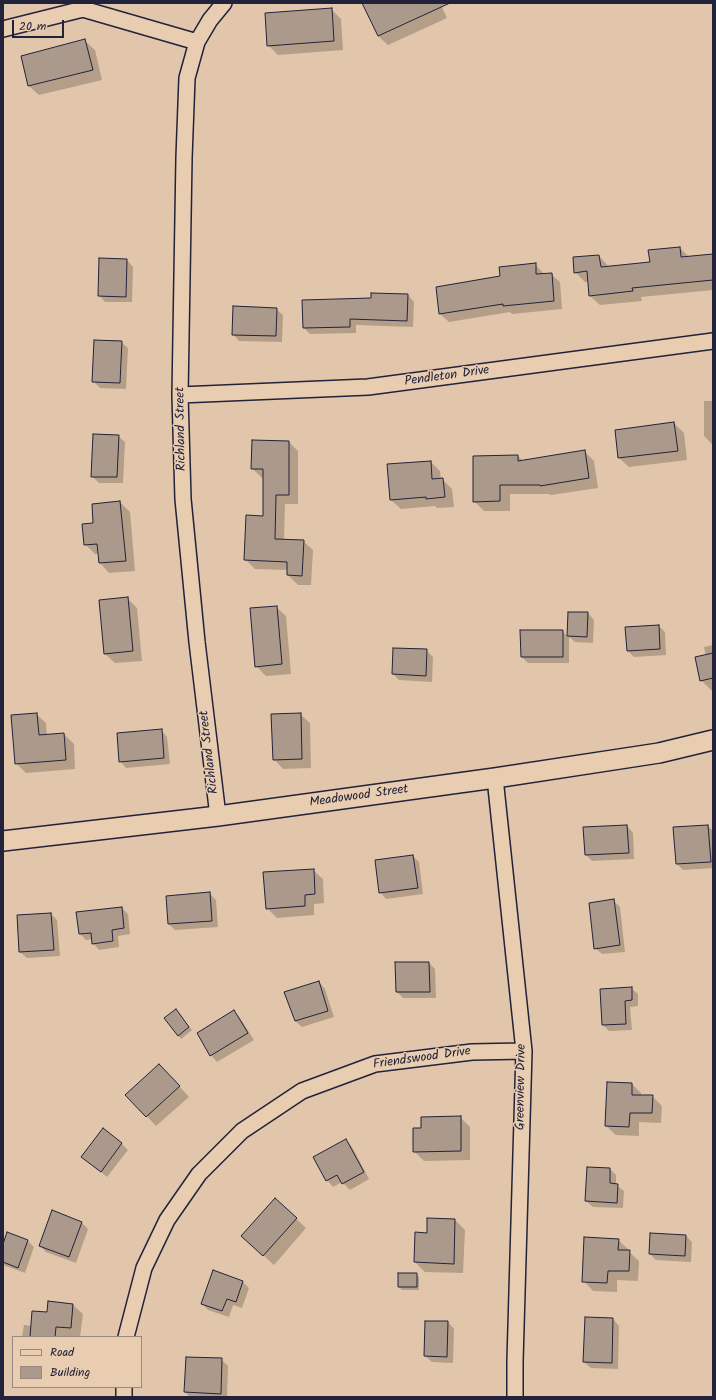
<!DOCTYPE html>
<style>
body{margin:0}
#map{position:relative;width:716px;height:1400px;overflow:hidden;background:#e1c6ab;font-family:Kalam,sans-serif}
canvas{display:block}
.frame{position:absolute;inset:0;border:4px solid #22223b;pointer-events:none}
.legend{position:absolute;left:12px;top:1336px;width:130px;height:52px;box-sizing:border-box;background:#e9cdb0;border:1px solid #998981;margin:0;padding:5px 7px;list-style:none;font-size:12px;color:#22223b}
.legend li{display:flex;align-items:center;gap:8px;height:20px}
.legend b{width:20px;border:1px solid #998981}
.scale{position:absolute;left:12px;top:20px;width:52px;height:18px;box-sizing:border-box;border:2px solid #22223b;border-top:0;padding-left:5px;font-size:12px;line-height:14px;white-space:nowrap;color:#22223b;-webkit-text-stroke:3px #e9cdb0;paint-order:stroke}
</style>
<div id="map">
<canvas width="716" height="1400"></canvas>
<div class="frame"></div>
<ul class="legend">
<li><b style="height:5px;background:#e9cdb0"></b>Road</li>
<li><b style="height:11px;background:#ab998c"></b>Building</li>
</ul>
<div class="scale">20 m</div>
</div>
<script>
const ctx = document.querySelector('canvas').getContext('2d');
ctx.lineJoin = 'round';
function fillPath(path, color) { ctx.fillStyle = color; ctx.fill(path, 'evenodd'); }
const toPath = rows => new Path2D(rows.map(r => 'M' + r).join(''));
function strokePath(path, color, width, dash) { ctx.strokeStyle = color; ctx.lineWidth = width; ctx.lineCap = dash ? 'butt' : 'round'; ctx.setLineDash(dash || []); ctx.stroke(path); }
function label(font, color, halo, rows, align = 'center') {
  ctx.font = font + ' Kalam,sans-serif'; ctx.lineWidth = 3; ctx.setLineDash([]); ctx.textBaseline = 'middle'; ctx.strokeStyle = halo; ctx.fillStyle = color; for (const [text, x, y, turn = 0] of rows) {
    ctx.save(); ctx.translate(x, y); ctx.rotate((+turn || 0) * Math.PI / 180); ctx.textAlign = isNaN(turn) ? turn : align; if (halo) ctx.strokeText(text, 0, 0); ctx.fillText(text, 0, 0); ctx.restore();
  }
}
fillPath(toPath([
 [364,3,440,3,447,18,388,45,378,36],
 [331,9,341,19,343,50,278,55,268,45],
 [85,41,95,50,102,80,39,95,29,86,22,56],
 [680,248,689,257,713,255,713,290,641,297,642,301,600,305,590,296,589,282,585,282,575,272,599,256,609,267,651,263],
 [127,260,133,267,132,302,105,302,99,295],
 [535,264,544,274,551,274,560,282,562,309,512,314,510,312,449,322,440,314,437,288,501,277],
 [408,295,414,302,413,327,356,325,356,333,310,334,304,328,303,301,372,299],
 [276,309,283,315,282,342,239,341,233,334],
 [121,342,128,348,126,389,100,388,93,381],
 [704,401,713,401,713,445,704,436],
 [674,423,684,433,687,460,629,467,619,458],
 [118,436,125,442,123,483,99,483,92,476],
 [289,442,298,451,298,504,285,504,284,540,303,541,313,550,311,585,298,585,288,575,288,570,255,569,245,559,264,517,264,478,262,478,252,468],
 [584,451,594,461,598,488,551,495,549,494,510,494,510,511,484,511,474,501,518,456,523,461],
 [431,462,440,471,441,479,442,479,452,489,454,507,437,508,435,506,401,509,391,500],
 [120,502,130,512,135,571,109,573,100,563,99,554,95,554,85,544,94,524],
 [128,599,137,608,142,661,115,663,105,654],
 [276,607,286,616,291,674,266,676,256,666],
 [569,613,588,613,594,620,593,643,575,642,569,637,569,663,528,663,522,657,521,631,562,631,568,637],
 [659,626,665,632,666,655,634,657,628,651],
 [713,645,713,690,711,690,701,680,706,656,704,647],
 [426,650,433,657,432,682,399,680,393,674],
 [36,714,46,723,47,736,64,734,74,744,75,769,26,773,16,763],
 [300,714,310,723,311,768,283,769,274,759],
 [161,730,167,737,170,764,126,768,120,761],
 [627,826,633,833,634,859,592,861,586,855],
 [708,826,713,831,713,868,683,870,677,864],
 [413,856,419,862,423,894,386,899,380,892],
 [313,870,323,879,324,903,314,904,314,915,277,918,267,908],
 [209,893,216,900,218,927,175,930,169,924],
 [614,901,620,907,625,952,602,954,595,948],
 [122,908,128,914,130,934,118,936,119,947,99,950,93,943,93,939,86,940,80,934],
 [51,914,57,920,60,956,27,958,20,952],
 [396,963,429,963,435,969,436,998,403,998,397,992],
 [319,982,325,989,334,1017,302,1027,295,1021],
 [631,988,638,994,638,1006,630,1007,632,1030,609,1031,603,1025],
 [234,1012,240,1018,254,1040,217,1062,211,1055],
 [178,1013,192,1030,181,1039,165,1018],
 [169,1075,189,1097,156,1126,127,1095],
 [632,1084,641,1093,641,1096,652,1096,662,1106,661,1123,639,1122,639,1136,616,1135,606,1126],
 [460,1117,470,1127,470,1160,424,1161,414,1151,422,1129],
 [346,1140,352,1147,369,1179,350,1190,342,1182,333,1187,327,1180],
 [121,1143,128,1150,107,1177,83,1157],
 [610,1169,616,1175,616,1185,624,1191,623,1208,593,1207,586,1201],
 [275,1199,306,1228,274,1265,242,1236],
 [52,1212,82,1223,88,1229,76,1263,46,1252,40,1246],
 [455,1220,465,1230,463,1273,425,1272,415,1262,428,1234],
 [8,1233,28,1241,34,1247,25,1273,3,1265,3,1247],
 [686,1236,692,1242,691,1262,656,1260,650,1254],
 [618,1240,628,1249,628,1251,639,1261,638,1281,617,1280,617,1292,593,1291,584,1281],
 [214,1271,243,1282,249,1288,242,1308,233,1305,229,1317,208,1310,202,1303],
 [416,1274,419,1277,419,1290,402,1290,399,1287],
 [49,1302,73,1305,83,1314,80,1337,65,1336,65,1337,22,1337,24,1325,32,1326,48,1313],
 [613,1319,619,1326,618,1369,591,1368,584,1362],
 [426,1322,448,1322,454,1329,453,1363,432,1362,425,1356],
 [221,1359,228,1366,227,1397,190,1397,185,1392]
]), '#0003');
const building = toPath([
 [362,3,450,3,378,36,362,3],
 [332,8,334,41,267,46,265,13,332,8],
 [85,39,93,70,28,86,21,56,85,39],
 [680,247,681,257,713,254,713,280,632,288,633,291,589,296,587,271,574,273,573,257,599,255,601,267,650,262,648,250,680,247],
 [99,258,127,259,126,297,98,296,99,258],
 [536,263,536,274,552,273,554,301,503,306,503,304,439,314,436,287,500,276,499,267,536,263],
 [371,293,408,294,407,321,350,319,350,327,303,328,302,300,371,298,371,293],
 [233,306,277,308,276,336,232,335,233,306],
 [94,340,122,341,120,383,92,382,94,340],
 [674,422,678,451,618,458,615,430,674,422],
 [93,434,119,435,117,477,91,477,93,434],
 [252,440,289,441,289,495,276,495,275,539,304,540,302,576,287,575,287,562,244,560,246,515,263,516,263,469,251,469,252,440],
 [585,450,589,478,540,486,540,485,500,485,500,501,473,502,473,456,518,455,518,461,585,450],
 [431,461,432,479,443,478,445,497,426,499,426,497,390,500,387,464,431,461],
 [120,501,126,561,99,563,97,544,84,545,82,524,93,523,92,504,120,501],
 [128,597,133,651,104,654,99,600,128,597],
 [277,606,282,664,255,667,250,608,277,606],
 [568,612,588,612,587,637,567,636,568,612],
 [659,625,660,649,627,651,625,627,659,625],
 [520,630,563,630,563,657,521,657,520,630],
 [393,648,427,649,426,676,392,674,393,648],
 [713,653,713,678,700,681,695,657,713,653],
 [37,713,39,735,64,733,66,760,15,764,11,715,37,713],
 [301,713,302,759,273,760,271,714,301,713],
 [162,729,164,758,119,762,117,733,162,729],
 [627,825,629,853,585,855,583,827,627,825],
 [708,825,711,862,676,864,673,827,708,825],
 [413,855,418,888,379,893,375,860,413,855],
 [314,869,315,894,305,895,305,906,266,909,263,872,314,869],
 [210,892,212,921,168,924,166,896,210,892],
 [614,899,620,945,594,949,589,903,614,899],
 [122,907,124,928,112,930,113,941,92,944,91,933,79,934,76,912,122,907],
 [51,913,54,950,19,952,17,915,51,913],
 [395,962,429,962,430,992,396,992,395,962],
 [319,981,328,1011,295,1021,284,992,319,981],
 [632,987,632,1000,625,1001,626,1024,602,1025,600,989,632,987],
 [176,1009,189,1027,178,1036,164,1018,176,1009],
 [234,1010,248,1033,210,1056,197,1033,234,1010],
 [159,1064,180,1086,146,1117,125,1095,159,1064],
 [607,1082,632,1083,632,1095,653,1095,652,1113,630,1113,629,1127,605,1126,607,1082],
 [461,1116,461,1151,413,1152,413,1128,421,1128,421,1117,461,1116],
 [103,1128,122,1143,101,1172,81,1157,103,1128],
 [346,1139,364,1172,342,1184,337,1175,326,1181,313,1157,346,1139],
 [587,1167,610,1168,610,1183,618,1184,617,1203,585,1201,587,1167],
 [275,1198,297,1218,263,1256,241,1236,275,1198],
 [52,1210,82,1222,69,1257,39,1246,52,1210],
 [427,1218,455,1219,454,1264,414,1262,415,1232,427,1233,427,1218],
 [7,1232,28,1240,18,1268,3,1262,3,1244,7,1232],
 [650,1233,686,1235,685,1256,649,1254,650,1233],
 [584,1237,619,1239,618,1250,630,1250,629,1271,608,1271,607,1283,582,1282,584,1237],
 [213,1270,243,1281,236,1302,227,1299,222,1311,201,1304,213,1270],
 [398,1273,417,1273,417,1287,398,1287,398,1273],
 [48,1301,73,1304,71,1328,56,1327,55,1337,30,1337,32,1311,47,1312,48,1301],
 [585,1317,613,1318,612,1363,583,1362,585,1317],
 [425,1321,448,1321,447,1357,424,1356,425,1321],
 [186,1357,222,1358,221,1394,184,1392,186,1357]
]);
fillPath(building, '#ab998c');
strokePath(building, '#22223b', 1);
const minor = toPath([
 [3,29,83,9,197,42],
 [180,395,368,387,713,341],
 [495,778,524,1051,515,1361,515,1397],
 [218,816,197,642,183,499,180,395,184,158,187,78,197,42,210,20,224,3],
 [126,1337,144,1268,167,1220,199,1174,242,1131,302,1091,375,1064,472,1052,524,1051],
 [124,1397,124,1387]
]);
const tertiary = toPath([
 [3,841,218,816,495,778,659,753,713,740]
]);
strokePath(minor, '#22223b', 18);
strokePath(tertiary, '#22223b', 22);
strokePath(minor, '#e9cdb0', 15);
strokePath(tertiary, '#e9cdb0', 19);
label('13px', '#22223b', '#e9cdb0', [
 ["Pendleton Drive",447,377,-8],
 ["Richland Street",182,429,-91],
 ["Richland Street",210,752,-97],
 ["Meadowood Street",359,797,-8],
 ["Friendswood Drive",422,1059,-8],
 ["Greenview Drive",522,1087,-89]
]);
</script>
